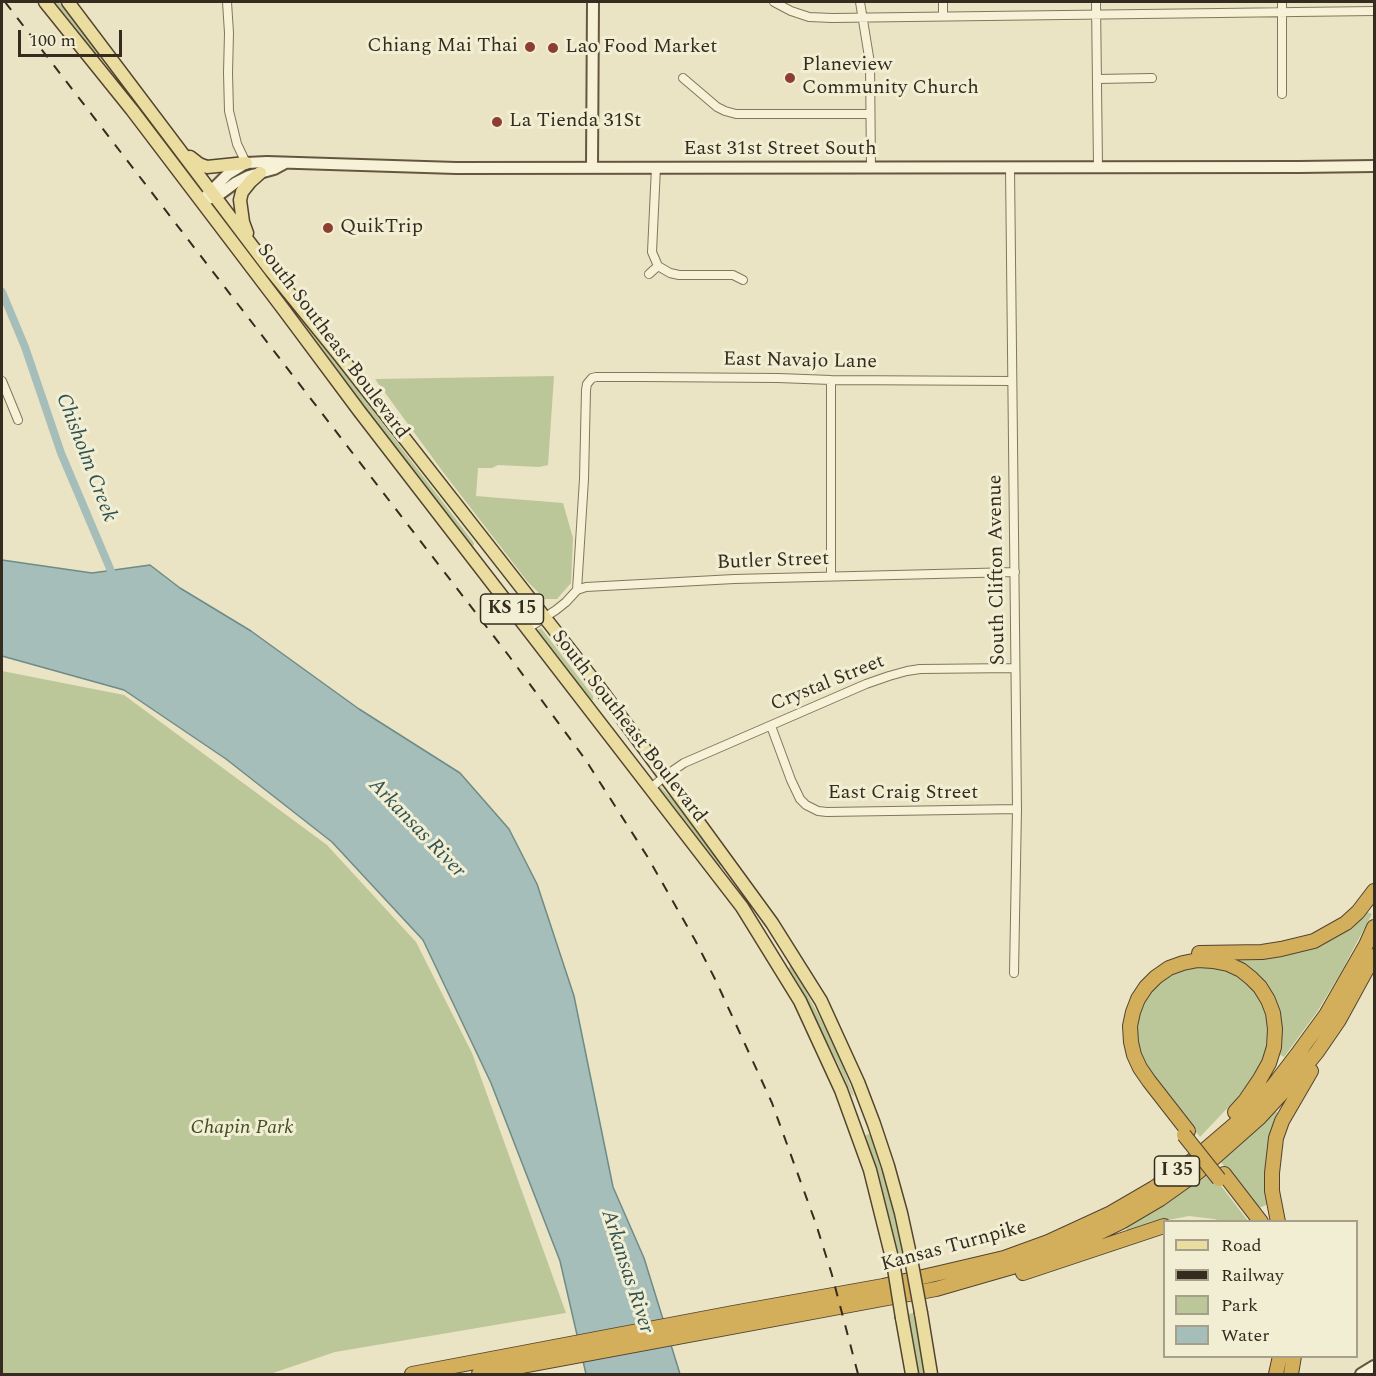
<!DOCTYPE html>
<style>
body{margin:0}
#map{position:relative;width:1376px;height:1376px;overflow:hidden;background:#eae4c4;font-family:Spectral,serif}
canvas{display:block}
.frame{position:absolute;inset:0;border:3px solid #352c1f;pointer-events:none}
.legend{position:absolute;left:1163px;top:1220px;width:195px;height:138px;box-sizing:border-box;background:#f2eed3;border:2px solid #a6a08b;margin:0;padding:8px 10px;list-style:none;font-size:18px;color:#352c1f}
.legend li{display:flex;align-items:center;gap:12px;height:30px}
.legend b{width:30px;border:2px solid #a6a08b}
.scale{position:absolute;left:18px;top:30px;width:104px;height:27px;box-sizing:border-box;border:3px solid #352c1f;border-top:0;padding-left:8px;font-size:18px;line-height:21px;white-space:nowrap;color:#352c1f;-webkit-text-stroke:4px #f2eed3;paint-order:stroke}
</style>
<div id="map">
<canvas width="1376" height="1376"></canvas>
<div class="frame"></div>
<ul class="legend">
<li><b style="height:8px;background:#ebdd9f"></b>Road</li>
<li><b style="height:8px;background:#352c1f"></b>Railway</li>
<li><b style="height:16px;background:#bcc799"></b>Park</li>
<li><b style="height:16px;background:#a6beba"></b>Water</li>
</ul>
<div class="scale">100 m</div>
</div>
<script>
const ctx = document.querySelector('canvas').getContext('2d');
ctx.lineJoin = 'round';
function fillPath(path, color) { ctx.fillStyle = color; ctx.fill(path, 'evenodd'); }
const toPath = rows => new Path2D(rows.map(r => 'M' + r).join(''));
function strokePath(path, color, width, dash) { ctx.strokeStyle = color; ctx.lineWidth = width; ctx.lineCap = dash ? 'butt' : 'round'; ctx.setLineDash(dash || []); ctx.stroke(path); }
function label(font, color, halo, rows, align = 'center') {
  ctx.font = font + ' Spectral,serif'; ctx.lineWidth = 6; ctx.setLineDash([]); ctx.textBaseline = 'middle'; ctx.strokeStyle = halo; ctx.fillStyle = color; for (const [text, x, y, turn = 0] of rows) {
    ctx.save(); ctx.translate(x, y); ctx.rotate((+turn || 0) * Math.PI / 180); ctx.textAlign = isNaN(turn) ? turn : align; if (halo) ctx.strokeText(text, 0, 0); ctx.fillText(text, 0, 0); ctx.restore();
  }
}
fillPath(toPath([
 [57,2,63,6,76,22,99,53,93,57,54,4],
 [251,251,474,543,474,545,472,546,463,537,245,255],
 [554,376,548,465,539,467,498,465,492,468,478,468,476,496,563,503,573,538,571,583,557,599,545,599,527,581,443,472,375,379],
 [541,628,593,696,593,700,588,699,538,634,538,630],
 [2,671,124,695,327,845,416,942,472,1053,566,1313,335,1352,270,1374,2,1374],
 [660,786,673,800,720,862,721,865,719,867,716,866,658,790,658,787],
 [1365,911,1372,914,1341,972,1317,1012,1284,1057,1277,1053,1280,1030,1236,961,1238,956,1267,955],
 [790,965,795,971,836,1048,854,1096,852,1095,838,1064,789,969],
 [1219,965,1243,975,1262,999,1270,1024,1266,1054,1251,1081,1236,1099,1200,1137,1150,1072,1141,1056,1137,1045,1136,1031,1140,1006,1154,984,1182,968],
 [1275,1110,1280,1116,1271,1203,1259,1208,1220,1161],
 [869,1134,871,1135,891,1204,904,1257,898,1258,887,1210,866,1137,866,1135],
 [1209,1170,1248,1221,1221,1221,1214,1219,1189,1216,1163,1221,1128,1233,1125,1225],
 [914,1313,925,1374,918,1374,915,1361,908,1314]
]), '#bcc799');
const water = toPath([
 [2,560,92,573,150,565,180,588,251,631,359,709,460,773,509,829,537,884,574,996,613,1187,644,1258,680,1374,586,1374,560,1261,491,1083,423,940,332,842,226,759,124,690,2,656,2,560]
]);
fillPath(water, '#a6beba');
strokePath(water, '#6d8b88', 1.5);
strokePath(toPath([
 [2,292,25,347,61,453,114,578]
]), '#a6beba', 8);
const street = toPath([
 [227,2,229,33,228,73,229,111,237,144,246,163],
 [774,2,791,11,809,17,832,18,1374,11],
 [860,2,870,63,871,168],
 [943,2,943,16],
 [1096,2,1098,167],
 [1282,2,1282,94],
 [683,78,717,107,725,111,736,114,870,114],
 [1097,79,1152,78],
 [656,167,652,252,658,266,670,273,679,275,733,275,743,280],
 [1010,167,1017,809,1014,973],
 [649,274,658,266],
 [831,380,831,576],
 [2,381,18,420],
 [577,590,584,479,586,390,587,384,592,378,596,377,642,377,778,378,831,380,1012,381],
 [527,629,556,610,566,602,577,590,586,587,734,579,1015,572],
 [771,726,791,780,800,799,806,805,818,811,827,812,1017,809],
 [651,788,665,776,684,763,866,684,889,676,907,671,920,669,1015,668]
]);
const secondary = toPath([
 [592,167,593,2],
 [205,197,228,174,246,163,267,162,456,168,1299,167,1374,166],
 [208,199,216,197,235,183,249,176,274,169,285,163],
 [1361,1374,1374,1366]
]);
const primary = toPath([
 [45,2,132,110,284,310,360,412,742,907,800,1001,841,1090,870,1170,893,1262],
 [68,2,268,267,340,356,596,683,702,827,772,923,821,1001,858,1082,874,1124,888,1166,901,1213,911,1259],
 [190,157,199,164,207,167,246,163],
 [247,233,243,222,240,200,242,192,250,182,260,173],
 [921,1313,931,1374],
 [902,1318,912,1374]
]);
const highway = toPath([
 [1199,953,1262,952,1281,949,1314,941,1346,923,1358,912,1374,891],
 [1188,1131,1149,1081,1140,1068,1134,1055,1131,1042,1130,1026,1133,1012,1138,999,1146,987,1156,977,1169,968,1183,963,1198,960,1213,961,1228,964,1241,970,1251,978,1260,987,1268,1000,1273,1013,1275,1029,1274,1047,1269,1063,1260,1079,1245,1101,1235,1112],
 [1224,1174,1261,1222],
 [1278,1222,1272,1191,1272,1173,1276,1138,1282,1121,1311,1071],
 [1023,1273,1164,1226],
 [412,1374,733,1313,883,1286,940,1273,1004,1258,1048,1242,1111,1213,1154,1188,1193,1160,1235,1124,1273,1086,1299,1052,1326,1015,1366,945,1374,927],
 [479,1374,936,1289,1033,1261,1076,1244,1121,1222,1160,1199,1198,1172,1259,1118,1294,1080,1317,1052,1339,1020,1374,956],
 [1276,1374,1280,1356],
 [1291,1374,1294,1356]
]);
strokePath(street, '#83765c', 10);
strokePath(secondary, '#65573f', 14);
strokePath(primary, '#524430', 15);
strokePath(highway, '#524430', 16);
strokePath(street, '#f6f1d7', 8);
strokePath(secondary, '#f6f1d7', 10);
strokePath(primary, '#ebdd9f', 12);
strokePath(highway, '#d3ae5b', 14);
strokePath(toPath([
 [5,2,509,656,585,759,647,856,695,940,716,981,772,1103,816,1224,832,1275,858,1374]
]), '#352c1f', 2, [10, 10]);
const primaryBridge = toPath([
 [911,1259,921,1313],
 [893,1262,902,1318]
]);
const highwayBridge = toPath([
 [1184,1135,1219,1179]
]);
strokePath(primaryBridge, '#524430', 15, []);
strokePath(highwayBridge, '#524430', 16, []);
strokePath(primaryBridge, '#ebdd9f', 12);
strokePath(highwayBridge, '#d3ae5b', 14);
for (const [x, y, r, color] of [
 [530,47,6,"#8e3d31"],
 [553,48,6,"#8e3d31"],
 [790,78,6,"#8e3d31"],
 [497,122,6,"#8e3d31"],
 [328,228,6,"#8e3d31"]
]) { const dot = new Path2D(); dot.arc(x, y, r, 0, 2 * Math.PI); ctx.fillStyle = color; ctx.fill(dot); strokePath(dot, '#f2eed3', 2); }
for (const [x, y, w] of [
 [512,609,63],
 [1177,1171,45]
]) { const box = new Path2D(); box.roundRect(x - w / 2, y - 15, w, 30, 4.5); ctx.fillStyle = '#f2eed3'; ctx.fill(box); strokePath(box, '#352c1f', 1.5); }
label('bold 18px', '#352c1f', null, [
 ["KS 15",512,609],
 ["I 35",1177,1171]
]);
label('20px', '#352c1f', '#f2eed3', [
 ["Chiang Mai Thai",518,47,"right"],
 ["Lao Food Market",565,48],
 ["Planeview",802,66],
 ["Community Church",802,89],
 ["La Tienda 31St",509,122],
 ["QuikTrip",340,228]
], 'left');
label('20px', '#352c1f', '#f2eed3', [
 ["East 31st Street South",780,150],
 ["South Southeast Boulevard",332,342,53],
 ["East Navajo Lane",800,362,1],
 ["Butler Street",773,562,-2],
 ["South Clifton Avenue",998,570,-91],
 ["Crystal Street",828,684,-22],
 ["South Southeast Boulevard",628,727,52],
 ["East Craig Street",903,794],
 ["Kansas Turnpike",954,1247,-15]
]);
label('italic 20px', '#404f27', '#f2eed3', [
 ["Chapin Park",242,1129]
]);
label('italic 21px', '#2f5153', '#f2eed3', [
 ["Chisholm Creek",85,458,69],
 ["Arkansas River",416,829,46],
 ["Arkansas River",626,1272,72]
]);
</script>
